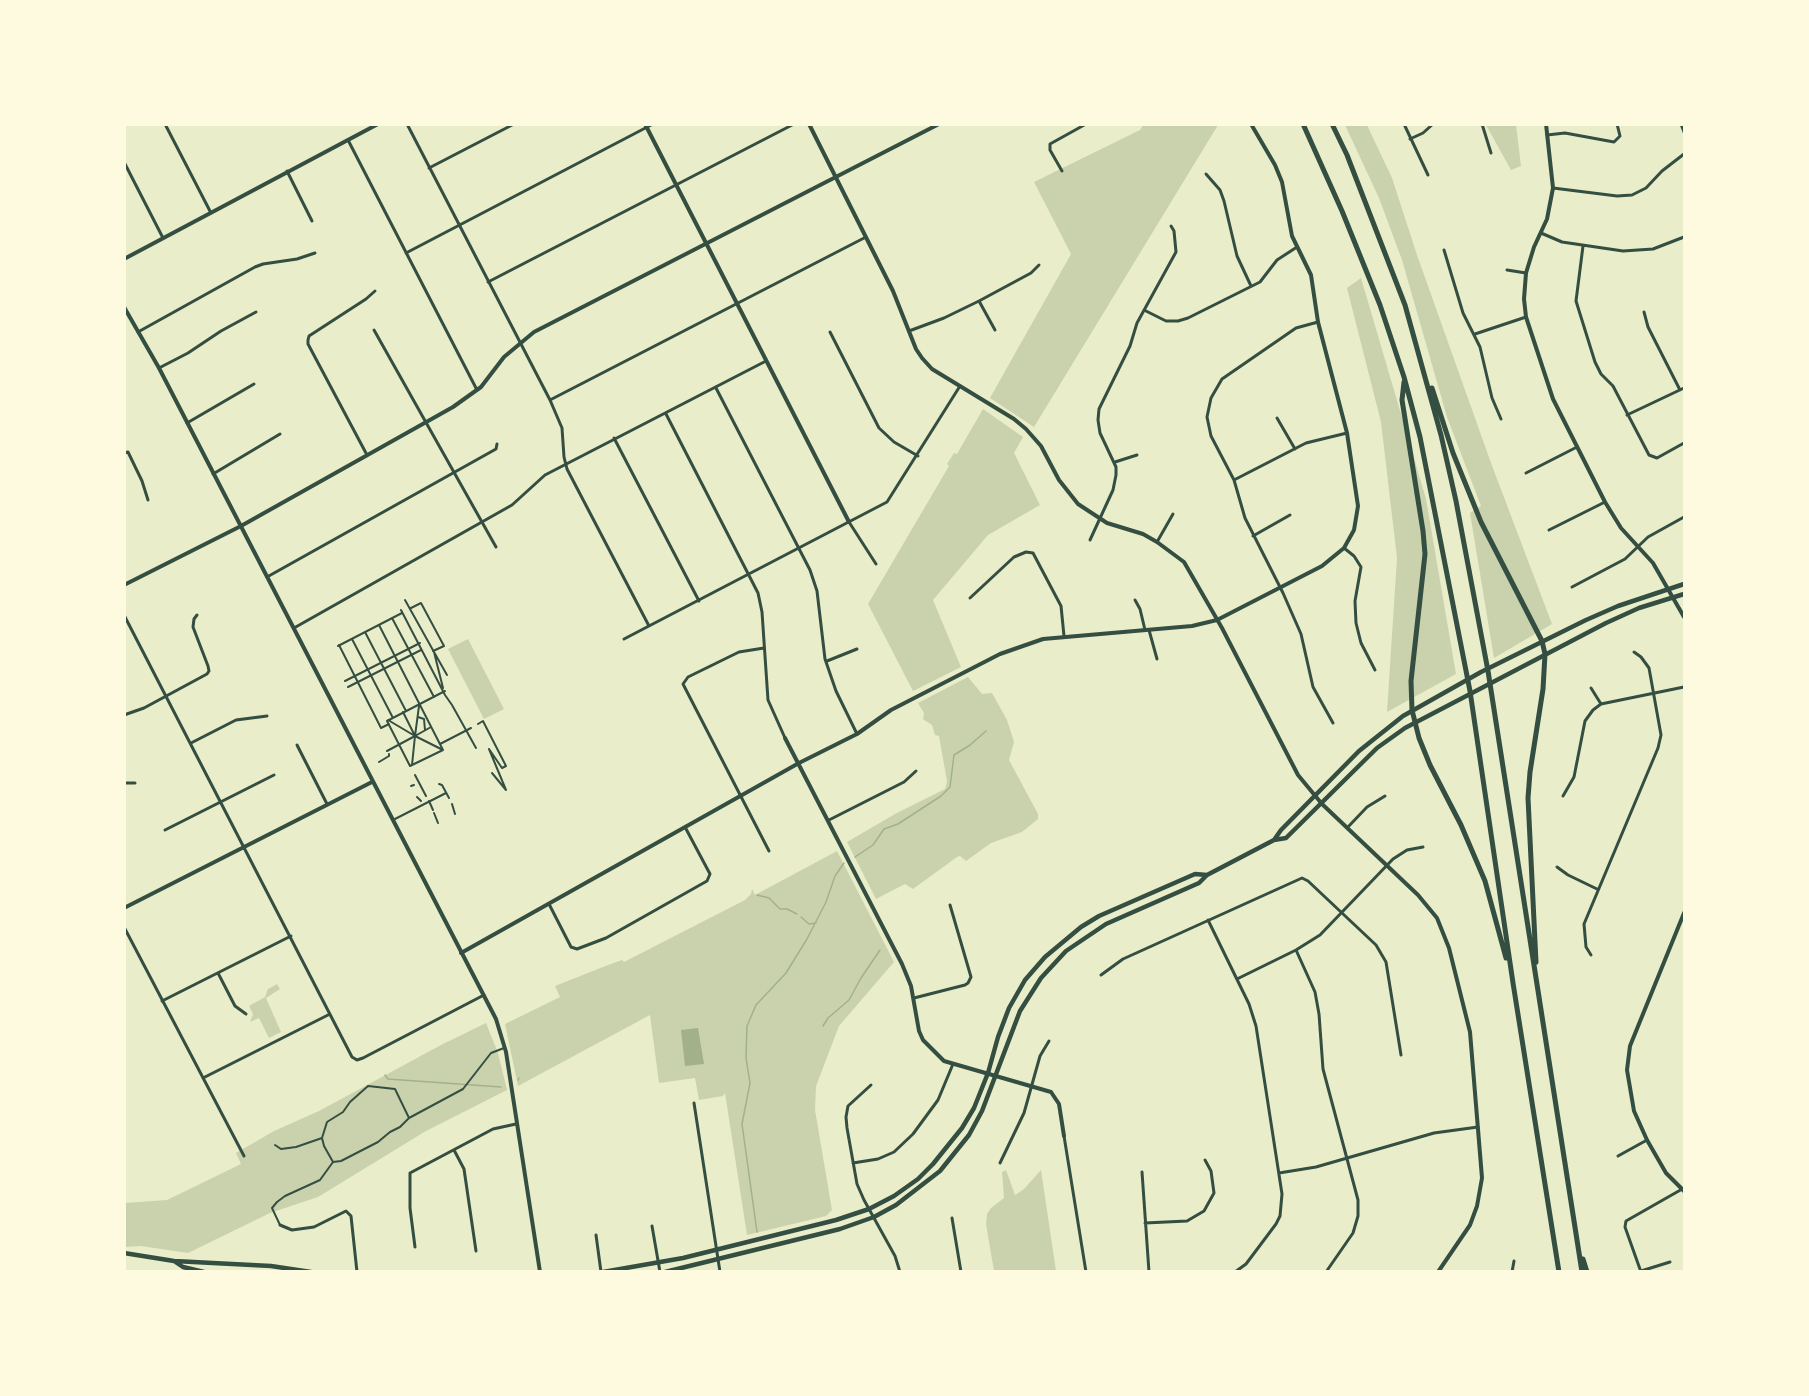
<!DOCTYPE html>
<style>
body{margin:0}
#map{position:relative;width:1809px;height:1396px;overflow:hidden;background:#e9edc9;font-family:Quicksand,sans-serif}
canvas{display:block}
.frame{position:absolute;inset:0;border:126px solid #fefae0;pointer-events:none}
</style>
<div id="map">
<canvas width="1809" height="1396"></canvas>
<div class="frame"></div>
</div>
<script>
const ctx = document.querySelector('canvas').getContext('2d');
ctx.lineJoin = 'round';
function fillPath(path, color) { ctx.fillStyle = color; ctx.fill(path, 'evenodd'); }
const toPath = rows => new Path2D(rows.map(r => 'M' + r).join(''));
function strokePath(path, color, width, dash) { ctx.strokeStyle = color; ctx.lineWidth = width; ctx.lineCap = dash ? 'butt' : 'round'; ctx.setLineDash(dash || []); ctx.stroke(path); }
fillPath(toPath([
 [1143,125,1218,125,1034,427,990,398,1071,254,1034,182,1140,130],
 [1345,125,1367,125,1392,178,1417,255,1491,463,1552,624,1494,658,1470,513,1481,506,1447,417,1402,260,1379,198],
 [1486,125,1516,125,1521,166,1511,170],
 [1361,278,1426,499,1456,674,1387,712,1397,558,1381,422,1347,288],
 [983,409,1023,437,1014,453,1040,505,988,535,933,600,961,667,913,691,868,604,949,466,947,464,954,453,957,454],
 [468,639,504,709,484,719,448,649],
 [968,677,982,694,992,693,1007,720,1014,742,1009,760,1038,814,1038,819,1022,832,991,843,966,861,960,856,957,857,913,889,905,884,876,899,847,842,895,814,945,789,947,781,939,736,935,735,932,725,923,719,924,713,918,703],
 [837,851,894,962,839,1026,816,1086,815,1110,832,1210,826,1216,747,1235,725,1093,723,1096,699,1100,695,1078,659,1083,650,1015,518,1086,505,1024,560,997,555,986,608,965,622,960,624,962,745,900,751,894,752,889,755,895],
 [277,984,280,989,266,998,281,1032,269,1038,259,1018,250,1022,253,1014,249,1006,265,997,268,989],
 [486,1023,498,1053,507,1090,426,1131,318,1197,270,1213,188,1253,141,1246,125,1247,125,1203,167,1200,241,1164,236,1153,274,1131,319,1111,441,1045],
 [1006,1170,1015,1195,1024,1189,1041,1170,1056,1271,994,1271,986,1224,987,1214,991,1208,1004,1198,1002,1172]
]), '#cad2ad');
fillPath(toPath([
 [698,1028,704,1064,685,1066,681,1030]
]), '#a3b18a');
strokePath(toPath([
 [855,857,873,845,884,829,898,824,941,796,950,787,954,755,970,745,986,731],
 [757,895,769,898,780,909,787,909,797,914],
 [801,917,809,924,816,923],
 [823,1026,828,1018,849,1000,861,978,880,950],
 [385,1075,388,1079,501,1087],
 [518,1080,519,1078],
 [757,1232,742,1124,750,1083,746,1058,747,1026,756,1005,786,973,807,939,826,902,835,876,844,863]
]), '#a3b18a', 1.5);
strokePath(toPath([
 [405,600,434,652,443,688,442,689],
 [411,608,421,603,444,646,433,651],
 [401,610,445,695,452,705,476,748],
 [392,618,434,697],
 [379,625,443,750],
 [365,632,406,711],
 [352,639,393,718],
 [339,645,381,728,389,724],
 [338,646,402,613],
 [434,652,447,675],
 [345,681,420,643],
 [348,687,421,650],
 [403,712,415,736],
 [418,717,424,719,425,730],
 [478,724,483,721,485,725,506,766,502,768],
 [415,736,443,750,412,765,415,736],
 [415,736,419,706],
 [415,736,431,727],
 [440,744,471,728],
 [387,751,415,736,388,720],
 [379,762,389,756,389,754],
 [412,765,410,766,387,721,445,691],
 [492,773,506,790,489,749,502,768],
 [415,775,426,796],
 [439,784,442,785,449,798],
 [411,786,414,785],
 [417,797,421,801],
 [429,801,433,810],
 [452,804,455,814],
 [434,813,438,823],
 [393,820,446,793],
 [322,1138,324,1146,333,1162,341,1161,378,1142,390,1132,400,1127,409,1118],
 [275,1145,281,1149,296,1147,322,1138,327,1122,343,1112,350,1102,368,1086,395,1089,409,1118,463,1089,491,1053,504,1048],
 [280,1225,272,1208,277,1202,285,1196,320,1180,333,1162]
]), '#344e41', 2);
strokePath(toPath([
 [165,124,211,213],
 [407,124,550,400,562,428,564,457,567,469,649,626],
 [1404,124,1428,175],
 [1482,124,1491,153],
 [1681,124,1684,132],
 [1547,135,1565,133,1614,142,1620,136,1617,124],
 [1410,139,1423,133,1433,124],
 [348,140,477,390],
 [124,162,163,238],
 [429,168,514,124],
 [287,171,312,221],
 [1062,171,1050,150,1050,144,1086,124],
 [1206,174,1220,190,1224,201,1237,256,1251,286],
 [1553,188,1617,196,1632,195,1646,188,1662,171,1684,154],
 [1541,233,1562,242,1623,251,1653,249,1684,237],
 [1583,246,1576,301,1595,362,1601,374,1613,386,1649,455,1657,458,1684,443],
 [1444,250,1463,313,1480,347,1492,398,1501,419],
 [406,253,653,124],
 [1507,270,1526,273],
 [488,282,794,124],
 [979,301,995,330],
 [1144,310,1166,321,1178,321,1188,318,1260,282,1277,260,1297,247],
 [1644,312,1648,327,1680,390],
 [1318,322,1296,328,1222,379,1211,398,1207,417,1211,436,1234,480,1245,518,1283,593,1301,634,1313,687,1333,723],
 [374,330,496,547],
 [909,331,944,318,979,301,1031,273,1039,265],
 [138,332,255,267,263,264,297,259,315,253],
 [830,332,879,428,894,442,918,456],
 [1475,334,1526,317],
 [159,368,188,353,221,331,256,312],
 [716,388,810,570,817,591,825,659,836,691,857,734],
 [550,400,866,237],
 [666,414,758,593,762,612,768,700,785,738],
 [1627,415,1684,388],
 [1277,418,1295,449],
 [187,423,254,384],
 [614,438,699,601],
 [124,453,128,452,142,481,148,500],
 [367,455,308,344,308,340,309,336,366,299,375,291],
 [1115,462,1137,455],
 [1526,473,1577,447],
 [213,474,280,434],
 [1234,480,1306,443,1347,433],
 [849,522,876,564],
 [1549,530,1605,502],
 [1253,536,1290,515],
 [1090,540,1113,490,1116,475,1116,467,1100,433,1098,420,1099,409,1130,346,1137,323,1176,252,1174,231,1171,226],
 [1157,542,1173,514],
 [1344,548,1354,556,1361,567,1355,601,1356,623,1361,643,1375,670],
 [267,577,496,449,497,444],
 [1572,587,1625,559,1648,537,1684,517],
 [970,598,1014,557,1026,552,1033,553,1061,606,1064,636],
 [1135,600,1140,609,1145,630],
 [124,615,352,1057,357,1060,363,1058,484,995],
 [294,628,512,505,545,475,766,361],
 [1149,630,1157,659],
 [624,639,887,502,960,386],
 [764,648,739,652,688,677,683,684,769,851],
 [827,661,857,649],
 [1591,688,1601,704],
 [124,715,144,708,207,674,209,671,208,666,193,627,194,619,197,615],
 [191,743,236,720,267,716],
 [297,745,327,804],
 [124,783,135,783],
 [1563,796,1574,777,1585,721,1593,710,1601,704,1684,687],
 [829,820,904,782,916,771],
 [1347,828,1367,807,1385,796],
 [165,830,274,775],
 [1557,867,1568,875,1597,889],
 [549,904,571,947,577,949,606,938,707,881,710,874,685,827],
 [1208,920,1249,1004,1256,1026,1282,1194,1280,1216,1276,1224,1246,1264,1235,1272],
 [124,927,244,1156],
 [1296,950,1315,992,1319,1014,1323,1069,1358,1200,1358,1216,1353,1233,1326,1272],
 [1591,955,1586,947,1584,924,1658,748,1661,735,1649,668,1641,657,1634,652],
 [218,973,235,1006,246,1014],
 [1101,975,1123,959,1302,878,1308,881,1376,945,1386,962,1401,1055],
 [1237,979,1296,950,1320,935,1393,859,1407,850,1423,847],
 [914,998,965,985,968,983,971,977,950,905],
 [162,1001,291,936],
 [203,1078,330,1014],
 [871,1085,848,1106,846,1117,847,1128,857,1184,864,1200,895,1256,900,1272],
 [694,1103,720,1272],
 [1064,1136,1086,1272],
 [454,1150,464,1169,476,1251],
 [1618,1156,1647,1140],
 [853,1163,878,1159,894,1152,913,1134,938,1100,953,1064],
 [1000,1163,1024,1113,1040,1056,1049,1041],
 [1142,1172,1149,1272],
 [1279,1173,1316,1167,1434,1133,1478,1127],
 [952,1218,961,1272],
 [1145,1223,1187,1221,1204,1211,1214,1193,1211,1171,1205,1160],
 [280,1225,292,1230,314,1227,346,1211,351,1216,357,1272],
 [652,1226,660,1272],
 [596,1235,601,1272],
 [415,1247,410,1208,410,1173,493,1129,516,1124],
 [1641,1271,1670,1262],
 [1512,1272,1514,1261],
 [1641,1272,1625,1227,1626,1221,1684,1188]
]), '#344e41', 3);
strokePath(toPath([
 [645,124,849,522],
 [809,124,893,291,916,349,922,358,932,369,1014,419,1026,429,1041,446,1059,480,1078,504,1107,523,1143,534,1157,542,1184,562,1222,628,1298,775,1322,804,1418,895,1437,918,1449,948,1470,1032,1482,1178,1477,1206,1470,1225,1438,1272],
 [1546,124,1553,188,1547,219,1534,247,1526,273,1524,299,1526,317,1553,399,1605,502,1621,528,1653,563,1684,617],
 [124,259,378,124],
 [785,738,902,964,911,986,919,1031,923,1040,944,1061,1051,1092,1059,1104,1064,1136],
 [124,908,372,782],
 [1684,913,1630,1046,1627,1070,1634,1111,1647,1140,1666,1173,1684,1191],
 [461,953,799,763,857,734,891,710,1000,654,1043,639,1192,626,1217,620,1322,566,1344,548,1354,530,1358,506,1347,433,1318,322,1311,275,1292,236,1282,182,1275,165,1251,124]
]), '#344e41', 4);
strokePath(toPath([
 [124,307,159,368,496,1019,506,1052,540,1272],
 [124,585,241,526,453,407,481,387,504,357,534,332,939,124]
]), '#344e41', 4);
strokePath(toPath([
 [1274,840,1281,830,1359,751,1403,716,1481,672,1586,620,1618,606,1684,584],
 [124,1253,174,1261,183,1267,204,1272],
 [174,1261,271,1266,311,1272],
 [603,1272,683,1258,836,1220,869,1209,894,1196,918,1179,933,1164,962,1128,974,1108,988,1073,998,1037,1009,1008,1025,980,1045,957,1081,927,1099,916,1195,874,1207,875],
 [665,1272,840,1229,874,1217,896,1205,940,1171,969,1135,982,1111,1020,1011,1041,978,1066,951,1106,924,1199,883,1207,875,1274,840,1286,838,1377,748,1405,728,1606,623,1639,608,1684,594]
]), '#344e41', 4.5);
strokePath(toPath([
 [1303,124,1342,211,1380,305,1404,377,1420,437,1470,691,1513,983,1559,1272],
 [1332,124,1347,155,1405,305,1441,435,1456,501,1488,671,1582,1272],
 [1404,382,1402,400,1423,531,1425,554,1411,681,1412,710,1419,738,1430,765,1461,825,1485,881,1506,958],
 [1432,388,1453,453,1481,522,1542,641,1545,654,1543,689,1530,772,1528,798,1536,962],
 [1583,1259,1587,1272]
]), '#344e41', 5);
</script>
